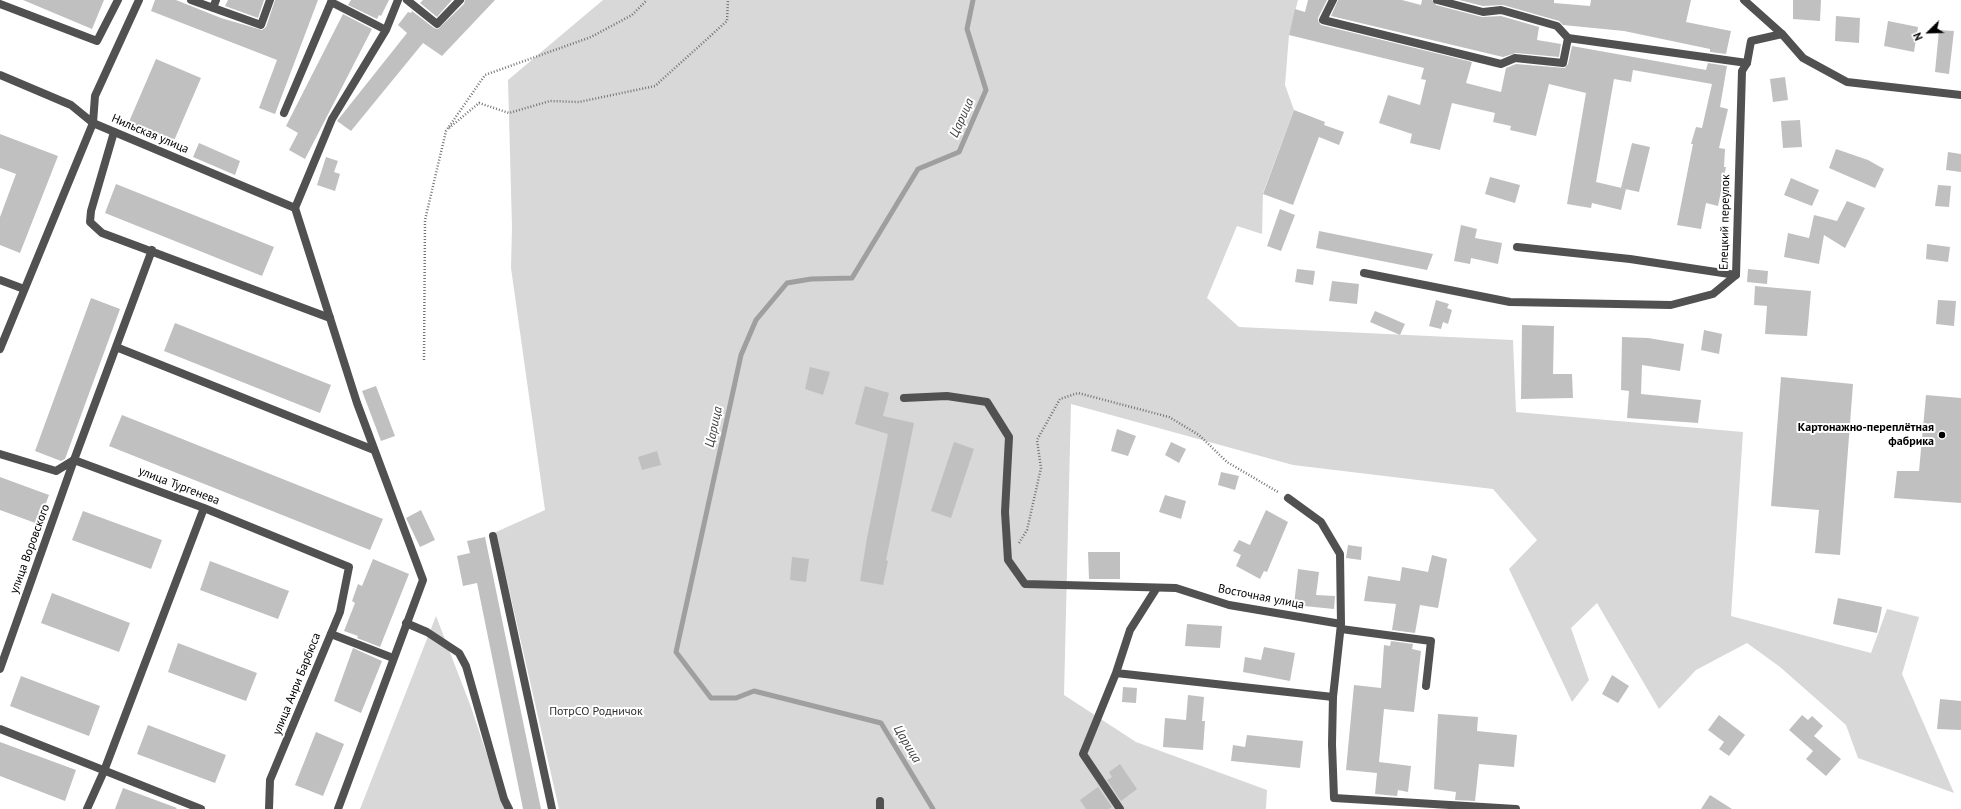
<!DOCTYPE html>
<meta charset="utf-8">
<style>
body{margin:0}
#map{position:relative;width:1961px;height:809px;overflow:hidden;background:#fff;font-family:"PT Sans",sans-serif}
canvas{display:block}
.north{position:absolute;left:1909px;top:12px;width:40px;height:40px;-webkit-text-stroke:3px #fff;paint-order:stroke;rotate:247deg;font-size:11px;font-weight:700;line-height:16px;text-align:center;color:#000}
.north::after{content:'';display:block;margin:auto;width:14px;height:18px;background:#000;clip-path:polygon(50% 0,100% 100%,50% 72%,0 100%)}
</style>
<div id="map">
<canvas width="1961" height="809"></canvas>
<div class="north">N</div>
</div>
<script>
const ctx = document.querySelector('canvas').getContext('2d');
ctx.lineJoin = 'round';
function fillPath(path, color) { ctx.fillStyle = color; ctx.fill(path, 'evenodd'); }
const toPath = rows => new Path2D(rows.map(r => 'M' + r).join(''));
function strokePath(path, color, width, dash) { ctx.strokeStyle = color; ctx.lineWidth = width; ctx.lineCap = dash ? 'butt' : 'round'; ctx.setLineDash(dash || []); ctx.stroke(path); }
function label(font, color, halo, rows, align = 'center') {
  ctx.font = font + ' "PT Sans",sans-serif'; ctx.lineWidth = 4; ctx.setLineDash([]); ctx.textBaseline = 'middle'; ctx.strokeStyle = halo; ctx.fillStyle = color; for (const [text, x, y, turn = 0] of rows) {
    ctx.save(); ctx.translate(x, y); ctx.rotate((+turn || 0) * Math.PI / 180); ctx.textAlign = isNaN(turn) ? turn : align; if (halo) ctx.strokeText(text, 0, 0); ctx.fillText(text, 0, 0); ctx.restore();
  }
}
fillPath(toPath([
 [603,0,1298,0,1289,35,1285,85,1294,110,1263,193,1262,234,1237,226,1207,298,1239,327,1513,340,1516,412,1743,432,1731,616,1871,653,1887,609,1919,617,1902,674,1954,793,1858,758,1846,725,1780,667,1747,643,1696,670,1659,709,1597,603,1571,628,1589,680,1572,702,1509,569,1537,540,1493,489,1293,465,1071,404,1064,695,1136,742,1267,790,1266,809,559,809,496,532,545,510,511,268,512,227,508,80],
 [436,616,471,707,505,809,360,809]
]), '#d8d8d8');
strokePath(toPath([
 [933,809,881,723,754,691,736,698,711,698,676,652,741,355,756,320,787,283,811,279,852,278,918,169,959,152,986,90,967,29,973,0]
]), '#9f9f9f', 5);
fillPath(toPath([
 [23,0,104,0,92,29],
 [155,0,176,0,221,18,262,30,266,27,275,0,318,0,275,114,259,108,277,60,151,11],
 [228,0,264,0,258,18,225,6],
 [351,0,389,0,381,16,379,15,377,19,348,5],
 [423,0,452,0,437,17,420,3],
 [465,0,495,0,442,56,423,43,351,131,337,121,407,33,398,25,408,12,411,13,412,11,434,28,438,29,464,4],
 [1308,0,1327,0,1318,18,1318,21,1321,25,1472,62,1466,83,1501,92,1506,68,1516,64,1565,68,1568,64,1572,46,1706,70,1708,63,1727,66,1720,107,1728,109,1719,148,1725,149,1724,167,1726,167,1718,206,1706,203,1701,229,1677,225,1693,144,1691,144,1696,127,1702,128,1712,84,1633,70,1631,82,1614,79,1596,182,1626,189,1621,210,1592,203,1591,208,1567,204,1586,93,1549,84,1536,136,1510,130,1511,126,1493,122,1495,113,1452,103,1440,150,1410,143,1412,134,1379,123,1388,95,1420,105,1426,80,1421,79,1424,68,1289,35,1295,9,1305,12],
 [1338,0,1402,0,1421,5,1422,0,1432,0,1436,5,1482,17,1501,16,1539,27,1537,40,1561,44,1559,57,1516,53,1503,57,1331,16],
 [1459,0,1554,0,1554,3,1590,6,1591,0,1691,0,1686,22,1731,31,1726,54,1710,52,1710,49,1624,31,1563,25,1559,21,1503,5,1483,6],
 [1793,0,1821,0,1820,21,1793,19],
 [343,14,372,29,305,159,289,150,298,133,286,126],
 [1836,16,1860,18,1859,43,1835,41],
 [1888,21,1918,27,1914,52,1884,46],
 [1939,30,1954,31,1949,74,1935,72],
 [156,59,201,78,173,143,128,124],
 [1785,77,1788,100,1773,102,1770,79],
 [1294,110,1325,122,1324,125,1344,132,1339,145,1319,137,1293,205,1263,194],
 [1800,120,1802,147,1783,148,1781,121],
 [0,134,58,156,20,253,0,245,0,217,16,174,0,168],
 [199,143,240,161,235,175,193,157],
 [1632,143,1650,147,1639,192,1621,188],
 [1836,149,1868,160,1884,169,1875,188,1829,168],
 [1948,152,1961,154,1961,172,1946,170],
 [326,157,338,161,334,172,340,174,335,191,317,185],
 [1490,177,1520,185,1515,203,1485,194],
 [1791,178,1819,190,1812,206,1784,195],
 [116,184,274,247,262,276,105,213],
 [1938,185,1951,186,1949,207,1935,206],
 [1847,201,1865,208,1845,248,1824,235,1819,264,1784,257,1788,233,1809,238,1814,215,1837,221],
 [1280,209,1295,215,1281,251,1267,246],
 [1461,225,1477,229,1475,238,1502,243,1498,264,1471,258,1470,264,1454,261],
 [1319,231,1433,254,1427,270,1316,248],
 [1927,244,1950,247,1948,262,1926,259],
 [1297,269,1315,271,1313,285,1295,282],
 [1748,269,1768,271,1767,284,1747,282],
 [1332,281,1359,284,1357,304,1329,301],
 [1755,286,1811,291,1807,336,1765,334,1767,306,1754,305],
 [91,298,120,309,65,459,61,461,35,451],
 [1436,300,1449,304,1447,308,1452,310,1448,324,1443,322,1441,329,1429,326],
 [1938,300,1956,301,1954,326,1936,324],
 [1375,311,1405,324,1400,335,1370,322],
 [175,323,331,385,320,413,164,351],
 [1522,325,1554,326,1553,374,1572,374,1573,398,1521,399],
 [1704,330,1722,334,1719,354,1701,350],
 [1622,337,1648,338,1684,344,1680,371,1642,365,1641,394,1701,400,1698,423,1627,418,1629,391,1621,390],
 [810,367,830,372,823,395,805,389],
 [1781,377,1853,384,1840,555,1815,553,1819,510,1771,506],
 [376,386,395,436,381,441,362,391],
 [865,386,889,393,883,416,914,423,886,560,888,561,883,585,860,581,867,538,888,434,855,424],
 [1926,395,1961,398,1961,503,1894,498,1897,471,1919,471],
 [122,415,383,519,370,550,109,446],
 [1117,429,1136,436,1128,456,1111,451],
 [954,442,974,449,951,518,931,511],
 [1171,442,1186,449,1179,463,1165,455],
 [657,451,661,465,642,470,638,457],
 [1221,472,1239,476,1235,490,1218,485],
 [0,477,49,495,38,524,0,510],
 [1165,495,1186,501,1181,519,1159,512],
 [421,510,435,540,420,547,406,518],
 [1266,510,1288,522,1267,572,1264,571,1260,579,1236,566,1241,555,1233,551,1239,540,1250,545],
 [83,511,162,540,151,569,72,540],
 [485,537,541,809,523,809,477,583,463,586,457,556,470,553,467,541],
 [1348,545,1362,547,1361,560,1346,558],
 [1088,552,1120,552,1120,579,1089,579],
 [1432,555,1447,559,1438,608,1420,605,1415,633,1392,630,1396,604,1364,601,1368,576,1400,581,1402,567,1428,572],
 [792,557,809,559,806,582,790,580],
 [373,559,409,574,380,647,357,638,358,636,344,631,355,603,352,601,358,584,362,586],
 [210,561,289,591,278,619,200,590],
 [1298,569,1319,572,1316,595,1335,596,1334,609,1294,605],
 [52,593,130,623,119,652,41,623],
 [1838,598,1882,607,1877,633,1833,624],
 [1187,624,1222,626,1220,648,1185,646],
 [1391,641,1413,644,1412,649,1421,651,1414,712,1384,709,1379,762,1411,766,1408,792,1398,790,1397,796,1375,794,1377,773,1346,770,1354,685,1381,688,1384,645,1390,646],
 [178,643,257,673,246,701,168,672],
 [1264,647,1295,653,1290,681,1243,672,1245,657,1261,660],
 [353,648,382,661,361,713,334,701],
 [1612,675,1629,686,1618,703,1602,694],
 [21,676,100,706,89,736,10,706],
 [1123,687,1137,688,1136,703,1122,702],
 [1188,695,1204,697,1202,721,1205,721,1203,750,1163,747,1165,718,1186,720],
 [1940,699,1961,701,1961,730,1937,729],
 [1438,714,1478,717,1477,731,1517,735,1514,767,1479,764,1475,801,1455,800,1456,792,1434,789],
 [1719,715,1745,735,1729,756,1719,749,1724,742,1708,730],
 [1802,715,1808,720,1812,716,1823,726,1814,736,1841,759,1826,776,1806,759,1813,751,1789,730],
 [148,725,226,755,215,783,137,754],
 [316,732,344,744,323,796,295,785],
 [1247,735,1303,741,1300,768,1231,761,1233,745,1245,747],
 [0,742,76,770,65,801,0,776],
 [1120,764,1137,789,1121,801,1107,780,1112,777,1109,772],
 [1098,787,1112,807,1109,809,1086,809,1080,800],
 [123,788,177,808,176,809,115,809],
 [1710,795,1732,809,1701,809]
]), '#c0c0c0');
strokePath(toPath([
 [449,128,479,103,509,113,550,101,579,102,655,86,727,21,728,0],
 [424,360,425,220,446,131,485,75,591,37,632,15,647,0],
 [1019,543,1027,530,1041,468,1037,440,1060,399,1078,393,1169,417,1199,435,1227,462,1278,492]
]), '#737373', 2.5, [1, 2]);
strokePath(toPath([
 [191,0,261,25,270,0],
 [407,0,437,24,460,0],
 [1333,0,1323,20,1501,64,1515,58,1563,63,1568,38],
 [1437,0,1483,12,1501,10,1557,26,1568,38,1747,63],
 [1744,0,1782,34],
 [331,2,386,30],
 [0,4,97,41,118,0],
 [213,8,216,0],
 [284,113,332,0],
 [114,132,91,211,90,222,102,233,330,318],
 [295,208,332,119,386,30,398,0],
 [1517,247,1630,259,1736,275],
 [0,280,24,289],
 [116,347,374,450],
 [74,460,152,250],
 [493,536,552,809],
 [406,623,427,632,459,653,466,666,504,799,509,809],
 [1341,629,1431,641,1426,686],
 [331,634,393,658],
 [1116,673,1130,630,1156,589],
 [880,809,880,801],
 [1120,809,1083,754,1116,673,1333,697]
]), '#515151', 8);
strokePath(toPath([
 [0,75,71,105,93,123,295,208,357,403,423,580,338,809],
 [1364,273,1510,302,1671,305,1713,294,1736,275,1742,71,1747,63,1751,41,1782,34,1803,58,1847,82,1961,95],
 [0,349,93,123,95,96,139,0],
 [904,398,947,396,987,402,1009,437,1005,512,1008,560,1025,584,1176,588,1229,605,1341,624,1333,697,1332,744,1334,798,1516,809],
 [0,454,56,471,74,460,204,508,349,567,340,612,270,780,269,809],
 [1288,498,1321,522,1340,554,1341,624],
 [0,669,74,460],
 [0,729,201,809],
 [87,809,104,771,204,508]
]), '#515151', 8);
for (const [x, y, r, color] of [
 [1942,435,4,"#000"]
]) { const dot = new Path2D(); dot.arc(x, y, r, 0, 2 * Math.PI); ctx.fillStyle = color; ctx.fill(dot); strokePath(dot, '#fff', 1.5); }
label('12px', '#000', '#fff', [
 ["Нильская улица",150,134,23],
 ["Елецкий переулок",1725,222,-89],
 ["улица Тургенева",179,486,21],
 ["улица Воровского",30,549,-70],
 ["Восточная улица",1261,597,11],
 ["улица Анри Барбюса",297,684,-68]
]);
label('bold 12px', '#000', '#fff', [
 ["Картонажно-переплётная",1934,428],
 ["фабрика",1934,442]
], 'right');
label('12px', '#2f2f2f', '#fff', [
 ["ПотрСО Родничок",596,712]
]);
label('italic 13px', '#404040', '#fff', [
 ["Царица",962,118,-66],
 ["Царица",714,427,-78],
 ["Царица",907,744,59]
]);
</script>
